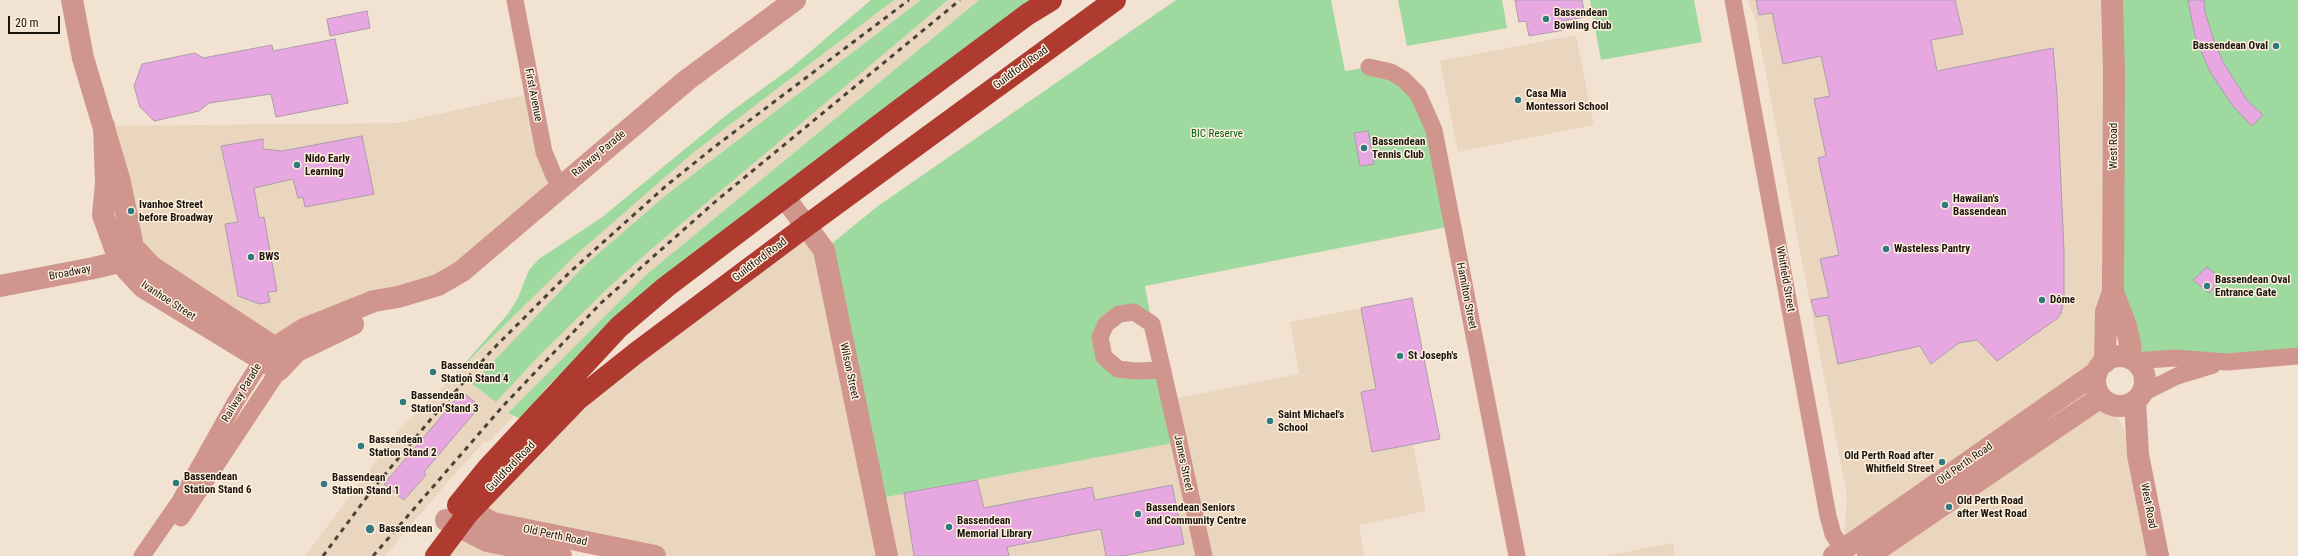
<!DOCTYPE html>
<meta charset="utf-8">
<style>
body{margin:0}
#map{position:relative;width:2298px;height:556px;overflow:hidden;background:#f1e2d1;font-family:"Roboto Condensed",sans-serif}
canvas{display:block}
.scale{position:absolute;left:8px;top:16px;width:52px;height:18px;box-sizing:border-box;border:2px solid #19140e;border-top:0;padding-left:5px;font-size:12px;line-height:14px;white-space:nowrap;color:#19140e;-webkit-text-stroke:3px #fff0de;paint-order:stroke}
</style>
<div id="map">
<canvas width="2298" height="556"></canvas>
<div class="scale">20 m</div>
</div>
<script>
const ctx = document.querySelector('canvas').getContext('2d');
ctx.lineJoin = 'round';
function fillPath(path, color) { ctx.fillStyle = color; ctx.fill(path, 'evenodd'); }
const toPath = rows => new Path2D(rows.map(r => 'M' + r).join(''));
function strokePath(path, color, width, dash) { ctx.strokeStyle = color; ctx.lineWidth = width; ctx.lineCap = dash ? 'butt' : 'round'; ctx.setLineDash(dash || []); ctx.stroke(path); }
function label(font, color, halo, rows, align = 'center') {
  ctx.font = font + ' "Roboto Condensed",sans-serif'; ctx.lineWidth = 3; ctx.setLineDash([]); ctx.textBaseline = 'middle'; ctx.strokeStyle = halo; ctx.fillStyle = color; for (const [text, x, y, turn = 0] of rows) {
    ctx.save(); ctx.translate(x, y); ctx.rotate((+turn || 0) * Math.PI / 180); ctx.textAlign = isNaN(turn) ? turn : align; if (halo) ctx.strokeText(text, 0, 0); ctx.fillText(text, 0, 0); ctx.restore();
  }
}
fillPath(toPath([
 [894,0,921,0,666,195,584,266,473,384,496,402,539,356,607,289,655,246,909,32,948,0,979,0,646,275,509,412,513,416,491,440,484,442,444,486,385,556,305,556,400,429,579,252,694,152],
 [1748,0,2112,0,2105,362,1843,550,1847,496,1756,22],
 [1576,35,1594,125,1458,152,1440,61],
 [533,93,562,186,470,264,284,341,152,267,104,126,398,123],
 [806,226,824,250,1169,400,1299,374,1290,322,1361,308,1377,389,1361,392,1372,452,1413,444,1426,511,1359,525,1364,556,655,556,469,512,577,400],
 [2101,397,2111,405,2138,455,2158,556,1868,556],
 [458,526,561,556,436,556],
 [1673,543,1675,556,1605,556]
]), '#ead6bf');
fillPath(toPath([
 [871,0,894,0,694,152,579,252,457,372,508,314,518,298,529,270,539,259,601,218,729,113,791,68],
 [921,0,948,0,655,246,607,289,539,356,496,402,472,384,584,266,666,195],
 [979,0,1037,0,608,327,546,388,521,419,508,413,646,275],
 [1176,0,1331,0,1345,71,1369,67,1418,94,1452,226,1145,286,1152,324,1134,313,1106,324,1104,357,1163,370,1179,442,875,499,824,250,878,206],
 [1398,0,1502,0,1507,28,1407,46],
 [1590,0,1694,0,1702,42,1601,60],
 [2112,0,2298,0,2298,356,2134,361,2113,292]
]), '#9ed99f');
const building = toPath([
 [1515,0,1582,0,1585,17,1563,21,1564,30,1529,36,1526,21,1519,22,1515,0],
 [1756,0,1955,0,1963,34,1931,40,1937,71,2053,48,2057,94,2064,251,2064,300,2061,313,2058,318,1997,361,1977,340,1959,343,1931,364,1920,346,1838,364,1828,315,1816,317,1811,300,1829,297,1820,259,1839,255,1818,158,1826,156,1814,99,1830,96,1821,56,1783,64,1772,13,1759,15,1756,0],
 [2188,0,2204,0,2205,12,2213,38,2223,62,2247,100,2263,115,2252,126,2232,105,2210,72,2195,36,2188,0],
 [367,11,370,28,330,36,327,19,367,11],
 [335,39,348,103,276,117,271,94,209,103,199,111,154,121,140,107,134,86,142,64,195,53,203,58,272,45,273,51,335,39],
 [1368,131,1374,164,1360,166,1354,133,1368,131],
 [362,136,374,194,305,207,303,197,298,198,293,179,254,188,259,218,264,217,277,291,268,292,270,302,260,304,238,296,225,224,238,222,221,146,263,139,263,149,282,151,362,136],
 [2207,267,2221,279,2209,293,2193,280,2207,267],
 [1412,298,1440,439,1372,452,1361,392,1376,389,1361,308,1412,298],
 [462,392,480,406,424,472,426,475,404,500,384,484,462,392],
 [977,480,984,508,1092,487,1095,500,1172,485,1184,544,1122,556,1106,556,1101,529,1007,547,1009,556,914,556,904,493,977,480]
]);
fillPath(building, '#e7a8e1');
strokePath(building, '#ac9caa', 1);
strokePath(toPath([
 [515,0,544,152,554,176,562,186],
 [1733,0,1828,516,1833,534,1843,550,1841,556],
 [1369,67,1391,72,1403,79,1418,94,1434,130,1517,556],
 [2134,361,2174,358,2227,362,2298,356],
 [1163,370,1135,371,1118,369,1104,357,1100,337,1106,324,1119,314,1134,312,1152,324,1179,442,1204,556],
 [2143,393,2177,376,2213,365],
 [181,518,279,370],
 [142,556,180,501,236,401,262,360]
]), '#d0958c', 17);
strokePath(toPath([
 [72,0,83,58,120,182,133,247,152,267,286,355],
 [104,126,106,183,103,215,117,254,127,270,143,287,279,370,297,351,353,324],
 [785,198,824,250,887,556],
 [0,286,94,268,135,258],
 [2113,292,2126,326,2130,344,2131,359],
 '2095 381a25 25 0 1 1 50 0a25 25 0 1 1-50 0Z',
 [262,360,276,347,304,329,374,301,398,297,438,285,462,271,687,80,795,0],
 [2105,362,2106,312,2113,292,2114,71,2112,0],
 [2135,401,2138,455,2158,556],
 [459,504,493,523,655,556],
 [446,520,487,541,561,556],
 [1834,556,2097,372],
 [1868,556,2101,397]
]), '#d0958c', 22);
strokePath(toPath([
 [458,505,488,468,619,327,666,287,898,111,1028,14,1051,0],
 [436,556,469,512,577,400,636,353,806,226,1115,0]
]), '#ae3a30', 22);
strokePath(toPath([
 [323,556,372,490,431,419,493,349,570,272,667,185,713,148,909,0],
 [373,556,503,406,601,303,716,201,960,0]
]), '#4a433a', 3, [5, 5]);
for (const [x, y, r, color] of [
 [1546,19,4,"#327a82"],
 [2276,46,4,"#327a82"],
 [1518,100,4,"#327a82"],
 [1364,148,4,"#327a82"],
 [297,165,4,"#327a82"],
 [1945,205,4,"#327a82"],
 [131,211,4,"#327a82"],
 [1886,249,4,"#327a82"],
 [251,257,4,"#327a82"],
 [2207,286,4,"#327a82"],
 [2042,300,4,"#327a82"],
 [1400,356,4,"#327a82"],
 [433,372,4,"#327a82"],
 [403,402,4,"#327a82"],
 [1270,421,4,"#327a82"],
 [361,446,4,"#327a82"],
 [1942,462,4,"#327a82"],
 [176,483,4,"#327a82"],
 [324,484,4,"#327a82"],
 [1949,507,4,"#327a82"],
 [1138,514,4,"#327a82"],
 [949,527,4,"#327a82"],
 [370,529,5,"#327a82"]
]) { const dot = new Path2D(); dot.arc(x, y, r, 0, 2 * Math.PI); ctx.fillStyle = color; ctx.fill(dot); strokePath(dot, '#fff0de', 1.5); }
label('bold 11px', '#19140e', '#fff0de', [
 ["Bassendean",1554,13],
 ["Bowling Club",1554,26],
 ["Bassendean Oval",2268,46,"right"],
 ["Casa Mia",1526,94],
 ["Montessori School",1526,107],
 ["Bassendean",1372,142],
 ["Tennis Club",1372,155],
 ["Nido Early",305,159],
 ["Learning",305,172],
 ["Hawaiian's",1953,199],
 ["Bassendean",1953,212],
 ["Ivanhoe Street",139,205],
 ["before Broadway",139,218],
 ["Wasteless Pantry",1894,249],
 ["BWS",259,257],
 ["Bassendean Oval",2215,280],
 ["Entrance Gate",2215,293],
 ["Dôme",2050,300],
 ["St Joseph's",1408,356],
 ["Bassendean",441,366],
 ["Station Stand 4",441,379],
 ["Bassendean",411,396],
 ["Station Stand 3",411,409],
 ["Saint Michael's",1278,415],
 ["School",1278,428],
 ["Bassendean",369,440],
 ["Station Stand 2",369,453],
 ["Old Perth Road after",1934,456,"right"],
 ["Whitfield Street",1934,469,"right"],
 ["Bassendean",184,477],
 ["Station Stand 6",184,490],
 ["Bassendean",332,478],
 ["Station Stand 1",332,491],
 ["Old Perth Road",1957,501],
 ["after West Road",1957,514],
 ["Bassendean Seniors",1146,508],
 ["and Community Centre",1146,521],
 ["Bassendean",957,521],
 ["Memorial Library",957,534],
 ["Bassendean",379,529]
], 'left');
label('11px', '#19140e', '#fff0de', [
 ["Guildford Road",1021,68,-36],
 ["First Avenue",533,95,79],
 ["West Road",2114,146,-90],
 ["Railway Parade",599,154,-40],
 ["Guildford Road",760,260,-37],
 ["Broadway",70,273,-11],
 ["Whitfield Street",1785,279,80],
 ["Hamilton Street",1466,296,79],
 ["Ivanhoe Street",168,301,33],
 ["Wilson Street",849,371,78],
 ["Railway Parade",242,393,-59],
 ["James Street",1183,463,78],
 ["Old Perth Road",1965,464,-35],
 ["Guildford Road",511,467,-46],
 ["West Road",2148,506,79],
 ["Old Perth Road",555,536,12]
]);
label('11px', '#026116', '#fff0de', [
 ["BIC Reserve",1217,134]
]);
</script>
